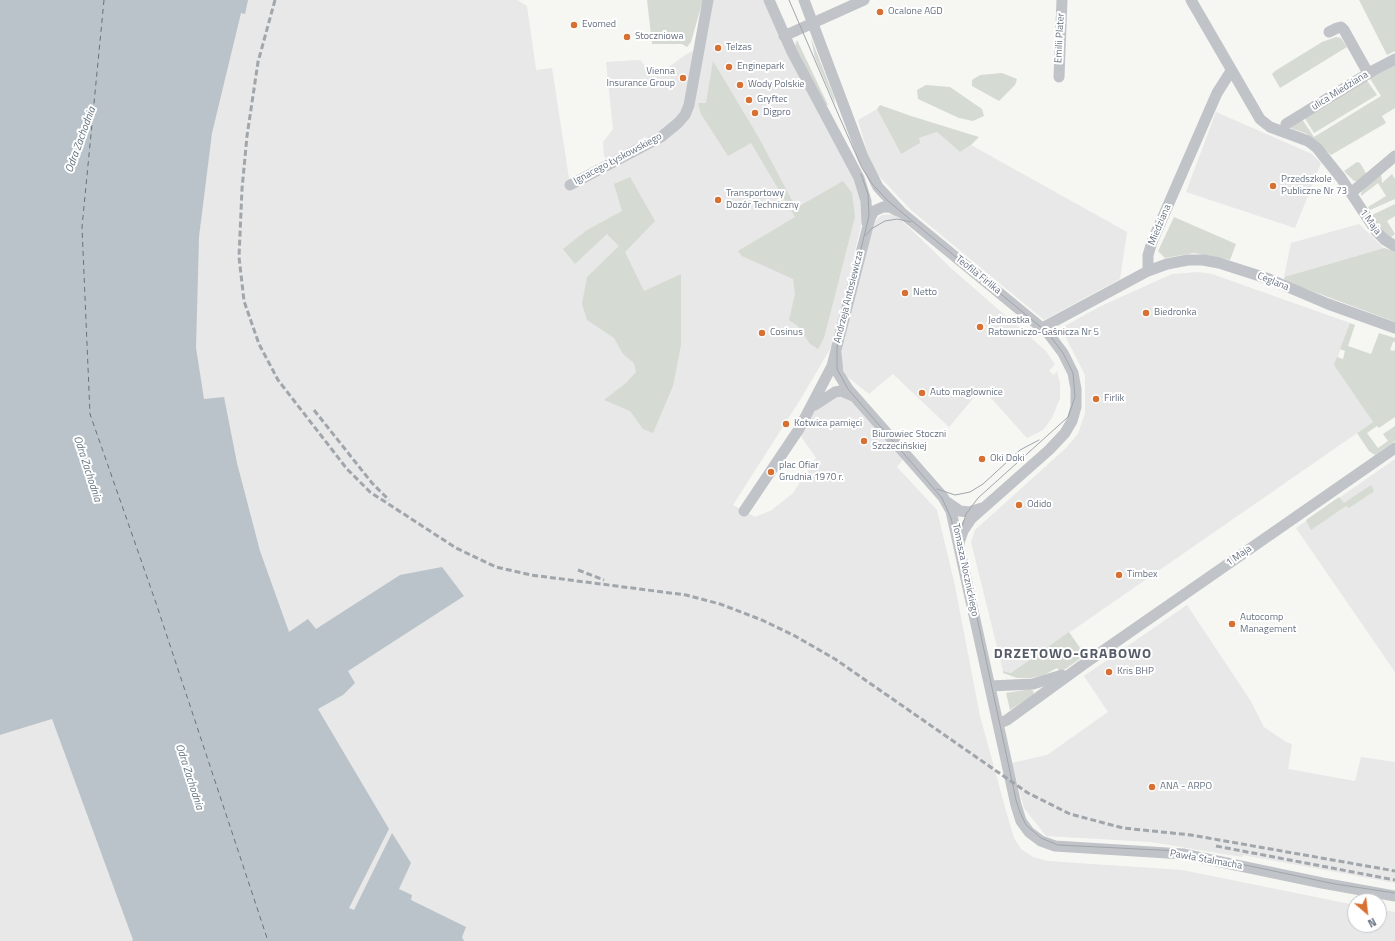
<!DOCTYPE html>
<meta charset="utf-8">
<style>
body{margin:0}
#map{position:relative;width:1395px;height:941px;overflow:hidden;background:#f6f6f3;font-family:"Titillium Web",sans-serif}
canvas{display:block}
.north{position:absolute;left:1347px;top:893px;width:40px;height:40px;box-sizing:border-box;background:#fff;border:1px solid #c2c7cd;border-radius:50%;rotate:152deg;font-size:11px;font-weight:700;line-height:16px;text-align:center;color:#677282}
.north::after{content:'';display:block;margin:auto;width:14px;height:18px;background:#d67133;clip-path:polygon(50% 0,100% 100%,50% 72%,0 100%)}
</style>
<div id="map">
<canvas width="1395" height="941"></canvas>
<div class="north">N</div>
</div>
<script>
const ctx = document.querySelector('canvas').getContext('2d');
ctx.lineJoin = 'round';
function fillPath(path, color) { ctx.fillStyle = color; ctx.fill(path, 'evenodd'); }
const toPath = rows => new Path2D(rows.map(r => 'M' + r).join(''));
function strokePath(path, color, width, dash) { ctx.strokeStyle = color; ctx.lineWidth = width; ctx.lineCap = dash ? 'butt' : 'round'; ctx.setLineDash(dash || []); ctx.stroke(path); }
function label(font, color, halo, rows, align = 'center') {
  ctx.font = font + ' "Titillium Web",sans-serif'; ctx.lineWidth = 4; ctx.setLineDash([]); ctx.textBaseline = 'middle'; ctx.strokeStyle = halo; ctx.fillStyle = color; for (const [text, x, y, turn = 0] of rows) {
    ctx.save(); ctx.translate(x, y); ctx.rotate((+turn || 0) * Math.PI / 180); ctx.textAlign = isNaN(turn) ? turn : align; if (halo) ctx.strokeText(text, 0, 0); ctx.fillText(text, 0, 0); ctx.restore();
  }
}
fillPath(toPath([
 [224,0,517,0,527,6,536,70,552,68,570,185,684,123,713,0,765,0,861,188,863,217,833,344,800,400,733,505,755,517,772,510,793,493,816,458,800,435,813,412,834,395,849,395,904,458,897,467,937,510,955,586,980,716,1006,811,1014,838,1021,849,1033,857,1048,861,1182,870,1355,905,1355,925,1379,925,1379,909,1395,912,1395,941,376,941,333,907,182,398],
 [697,50,687,106,674,123,609,162,604,156,603,142,613,129,606,62,640,60,655,77,688,53],
 [877,109,901,154,919,138,937,132,960,152,971,145,1127,232,1120,279,1044,320,911,210,880,177,871,165,858,120],
 [1216,112,1312,154,1321,163,1295,228,1186,192],
 [895,214,952,269,1046,351,1052,360,1055,364,1049,371,1054,375,1057,371,1060,383,1060,398,1052,418,1043,430,1027,438,982,388,949,427,893,374,869,394,845,375,840,359,871,224,882,215],
 [1359,224,1384,248,1284,277,1291,243],
 [1198,272,1212,274,1350,323,1335,365,1373,422,1011,673,1003,671,971,542,975,530,1065,449,1078,434,1085,413,1085,375,1061,328,1099,307,1172,274],
 [1395,459,1395,672,1296,528],
 [1187,605,1250,700,1264,727,1286,742,1292,744,1288,769,1355,781,1361,757,1395,762,1395,883,1243,855,1242,857,1151,842,1046,836,1024,808,1012,763,1047,755,1108,712,1084,676],
 [52,719,133,940,131,941,0,941,0,735]
]), '#e7e8e7');
fillPath(toPath([
 [647,0,703,0,691,42,687,47,682,44,652,44],
 [1359,0,1395,0,1395,51,1387,55],
 [1336,37,1341,38,1347,47,1280,88,1272,74,1275,71,1322,42],
 [811,38,834,97,835,104,815,58],
 [797,40,828,105,826,105,795,46],
 [713,61,759,138,796,208,843,181,852,193,855,217,824,338,818,349,810,344,798,326,789,320,795,294,793,279,742,256,738,251,795,217,751,143,728,156,701,114,698,103,706,103],
 [1395,62,1395,108,1382,116,1386,123,1331,155,1307,134,1288,127,1302,119,1314,137,1381,96,1369,77],
 [1002,73,1017,79,1015,85,999,101,972,86,972,80,980,75],
 [1366,79,1377,95,1314,133,1304,117],
 [926,85,950,87,982,109,984,116,973,121,959,118,918,99,917,90],
 [880,105,911,116,979,137,971,145,960,152,937,132,919,138,920,143,901,154,877,109],
 [1357,162,1360,163,1367,175,1359,181,1354,181,1344,171],
 [1381,173,1382,183,1392,174,1395,179,1395,199,1370,210,1368,207,1386,196,1378,183,1361,196,1361,194,1362,191],
 [630,177,655,221,625,252,644,291,681,274,681,345,673,386,653,433,643,429,630,411,604,400,626,383,636,372,634,363,623,354,614,338,587,320,582,304,587,277,619,246,607,234,575,264,563,249,587,230,622,211,614,184],
 [1395,204,1395,216,1387,221,1395,234,1390,238,1370,216],
 [1174,217,1236,244,1230,260,1194,253,1165,258,1158,251],
 [1384,248,1395,251,1395,322,1285,281,1284,277],
 [1350,323,1355,325,1348,346,1371,354,1379,333,1395,338,1395,342,1393,342,1390,350,1394,351,1395,349,1395,417,1379,428,1377,426,1367,433,1378,448,1388,441,1383,434,1395,426,1395,441,1375,455,1369,451,1357,433,1373,422,1334,365,1337,357,1343,359,1345,351,1340,349],
 [1371,485,1374,491,1373,492,1349,508,1346,506,1311,530,1306,520,1339,497,1344,503],
 [1069,632,1083,652,1081,658,1067,668,1060,672,1057,668,1044,675,1031,678,1017,678,1003,673,1003,671,1011,673],
 [1031,689,1034,692,1033,695,1010,710,1006,693]
]), '#d5dbd3');
fillPath(toPath([
 [0,0,248,0,245,14,241,13,212,133,199,237,196,348,204,399,224,397,237,463,260,551,289,632,308,619,316,629,400,575,442,567,464,596,348,671,355,683,343,695,318,709,389,829,349,908,354,910,392,833,411,863,399,889,412,895,411,900,466,927,462,937,464,941,131,941,133,940,52,719,0,735]
]), '#bac3c9');
strokePath(toPath([
 [104,0,82,227,90,414,156,603,268,941]
]), '#63737f', 1, [5, 4]);
strokePath(toPath([
 [769,0,792,52,859,178,866,201,867,223],
 [804,0,863,157,878,187,902,213,1048,333,1063,353,1073,373,1076,389,1076,407,1072,421,1065,433,1049,450,971,519,963,531,959,543],
 [1191,0,1260,119,1270,127,1308,141,1317,148,1341,178,1376,231,1385,240,1395,246],
 [1329,32,1337,28,1341,27,1344,30,1368,73],
 [784,36,864,0],
 [1059,77,1062,0],
 [1286,124,1374,70,1395,59],
 [570,185,661,137,678,123,685,115,689,105,708,0],
 [1351,193,1395,156],
 [1148,271,1167,264,1188,260,1203,260,1219,263,1269,279,1328,304,1395,328],
 [1042,328,1148,271,1148,255,1152,242,1217,93,1231,71],
 [836,353,838,373,848,389,943,497,951,511,1016,805,1021,821,1029,832,1041,841,1055,846,1183,854,1322,883,1395,896],
 [815,405,835,392,841,391,853,396],
 [947,502,960,511,969,512,982,508],
 [744,511,799,429,832,366,870,218,874,211,883,207,890,207,898,211],
 [990,686,1033,684,1062,675],
 [998,724,1007,720,1084,664,1395,448]
]), '#c0c3c7', 11);
strokePath(toPath([
 [789,0,839,116,862,168,873,185,888,201,1048,333,1063,353,1073,373,1075,397,1068,417,978,498,966,514,961,530,962,547,1016,800,1020,812,1026,825,1041,838,1058,845,1179,851,1335,884,1395,893],
 [861,174,868,194,869,216,837,347,837,369,848,389,942,498,951,518,957,546],
 [865,236,871,229,885,221,897,219,911,222],
 [937,489,955,495,970,492,983,484,1020,450,1039,440]
]), '#a1a6ac', 1);
strokePath(toPath([
 [275,0,258,62,247,136,242,189,239,257,244,301,259,344,278,380,347,469,370,492,456,548,496,567,531,575,686,595,720,604,762,620,795,636,835,659,1028,793,1070,814,1123,828,1191,835,1395,871],
 [314,410,372,483,389,500],
 [578,570,604,580],
 [1216,846,1395,880]
]), '#a1a6ac', 3, [6, 3]);
for (const [x, y, r, color] of [
 [880,12,4,"#d67133"],
 [574,25,4,"#d67133"],
 [627,37,4,"#d67133"],
 [718,48,4,"#d67133"],
 [729,67,4,"#d67133"],
 [683,78,4,"#d67133"],
 [740,85,4,"#d67133"],
 [749,100,4,"#d67133"],
 [755,113,4,"#d67133"],
 [1273,186,4,"#d67133"],
 [718,200,4,"#d67133"],
 [905,293,4,"#d67133"],
 [1146,313,4,"#d67133"],
 [980,327,4,"#d67133"],
 [762,333,4,"#d67133"],
 [922,393,4,"#d67133"],
 [1096,399,4,"#d67133"],
 [786,424,4,"#d67133"],
 [864,441,4,"#d67133"],
 [982,459,4,"#d67133"],
 [771,472,4,"#d67133"],
 [1019,505,4,"#d67133"],
 [1119,575,4,"#d67133"],
 [1232,624,4,"#d67133"],
 [1109,672,4,"#d67133"],
 [1152,787,4,"#d67133"]
]) { const dot = new Path2D(); dot.arc(x, y, r, 0, 2 * Math.PI); ctx.fillStyle = color; ctx.fill(dot); strokePath(dot, '#fff', 1.5); }
label('10px', '#677282', '#fff', [
 ["Ocalone AGD",888,12],
 ["Evomed",582,25],
 ["Stoczniowa",635,37],
 ["Telzas",726,48],
 ["Enginepark",737,67],
 ["Vienna",675,72,"right"],
 ["Insurance Group",675,84,"right"],
 ["Wody Polskie",748,85],
 ["Gryftec",757,100],
 ["Digpro",763,113],
 ["Przedszkole",1281,180],
 ["Publiczne Nr 73",1281,192],
 ["Transportowy",726,194],
 ["Dozór Techniczny",726,206],
 ["Netto",913,293],
 ["Biedronka",1154,313],
 ["Jednostka",988,321],
 ["Ratowniczo-Gaśnicza Nr 5",988,333],
 ["Cosinus",770,333],
 ["Auto maglownice",930,393],
 ["Firlik",1104,399],
 ["Kotwica pamięci",794,424],
 ["Biurowiec Stoczni",872,435],
 ["Szczecińskiej",872,447],
 ["Oki Doki",990,459],
 ["plac Ofiar",779,466],
 ["Grudnia 1970 r.",779,478],
 ["Odido",1027,505],
 ["Timbex",1127,575],
 ["Autocomp",1240,618],
 ["Management",1240,630],
 ["Kris BHP",1117,672],
 ["ANA - ARPO",1160,787]
], 'left');
label('10px', '#677282', '#fff', [
 ["Emilii Plater",1060,38,-87],
 ["ulica Miedziana",1340,91,-32],
 ["Ignacego Łyskowskiego",618,159,-28],
 ["1 Maja",1370,222,54],
 ["Miedziana",1160,225,-67],
 ["Teofila Firlika",978,275,39],
 ["Ceglana",1273,282,22],
 ["Andrzeja Antosiewicza",849,297,-76],
 ["1 Maja",1239,556,-35],
 ["Tomasza Nocznickiego",965,570,78],
 ["Pawła Stalmacha",1206,860,10]
]);
label('italic 11px', '#63737f', '#fff', [
 ["Odra Zachodnia",81,140,-70],
 ["Odra Zachodnia",87,469,72],
 ["Odra Zachodnia",189,777,72]
]);
ctx.letterSpacing = '1px';
label('bold 14px', '#555d68', '#fff', [
 ["DRZETOWO-GRABOWO",1073,655]
]);
ctx.letterSpacing = '0px';
</script>
